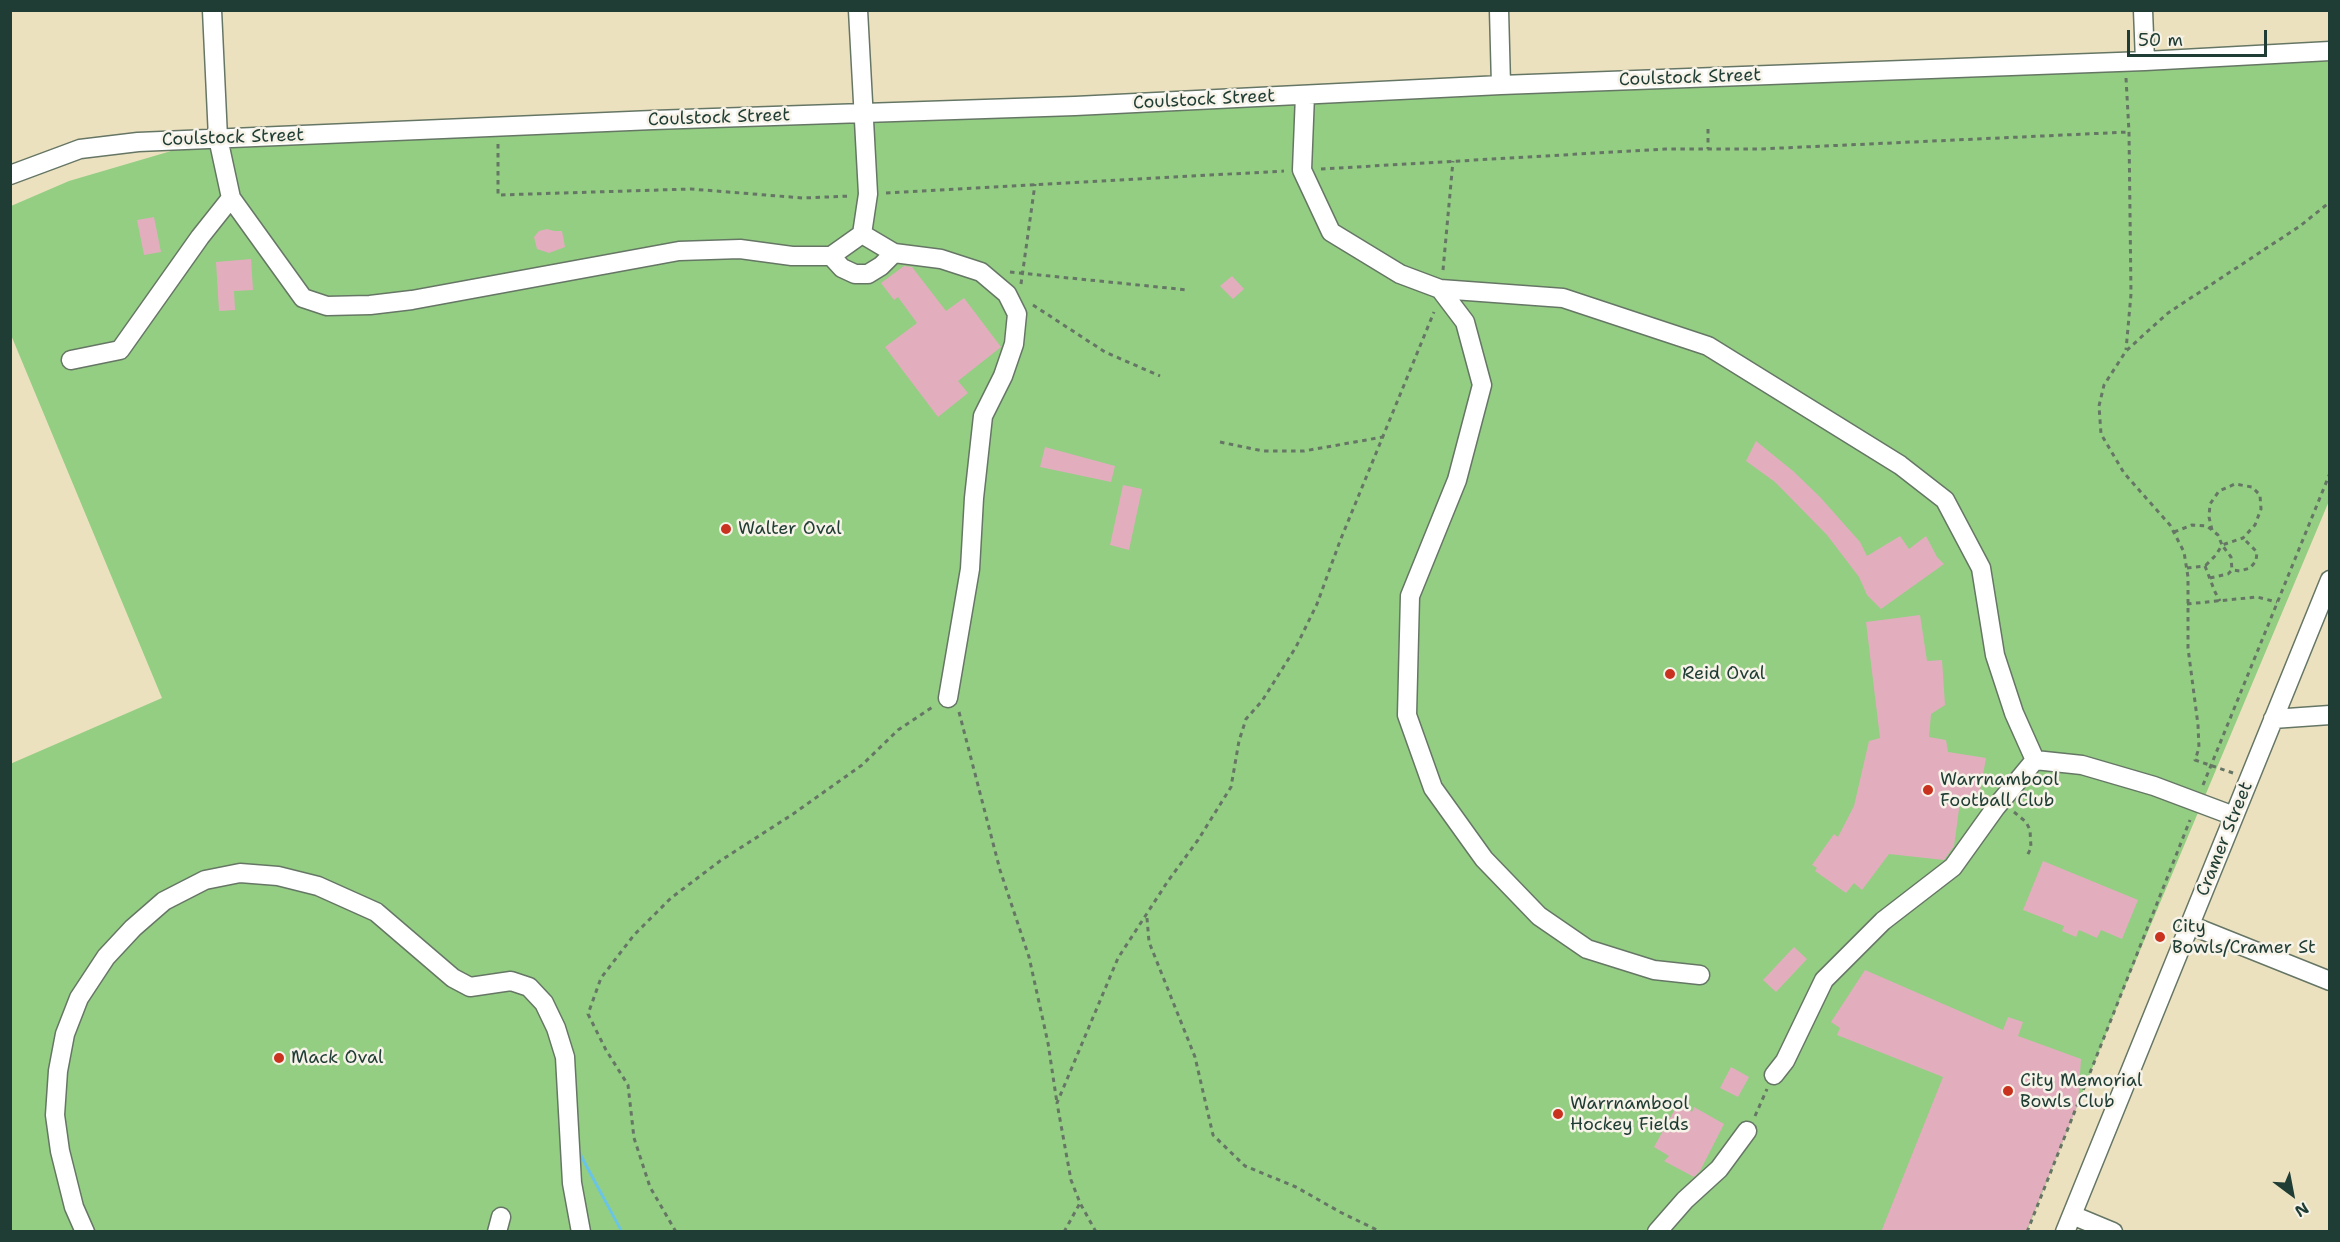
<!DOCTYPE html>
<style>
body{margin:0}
#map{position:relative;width:2340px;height:1242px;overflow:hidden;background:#ebe1bf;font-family:"Shantell Sans",sans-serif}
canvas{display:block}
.frame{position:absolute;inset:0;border:12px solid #1f3d34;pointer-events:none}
.north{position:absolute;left:2262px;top:1164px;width:60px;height:60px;-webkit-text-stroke:4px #f7f3e8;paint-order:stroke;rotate:148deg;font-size:16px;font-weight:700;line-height:24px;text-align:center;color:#1f3d34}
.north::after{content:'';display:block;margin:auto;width:21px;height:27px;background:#1f3d34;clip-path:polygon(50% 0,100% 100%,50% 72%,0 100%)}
.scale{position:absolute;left:2127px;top:30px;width:140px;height:27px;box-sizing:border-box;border:3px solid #1f3d34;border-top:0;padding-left:8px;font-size:18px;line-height:21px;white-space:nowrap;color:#1f3d34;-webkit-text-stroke:4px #f7f3e8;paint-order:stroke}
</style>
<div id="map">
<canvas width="2340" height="1242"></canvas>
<div class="frame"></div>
<div class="north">N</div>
<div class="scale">50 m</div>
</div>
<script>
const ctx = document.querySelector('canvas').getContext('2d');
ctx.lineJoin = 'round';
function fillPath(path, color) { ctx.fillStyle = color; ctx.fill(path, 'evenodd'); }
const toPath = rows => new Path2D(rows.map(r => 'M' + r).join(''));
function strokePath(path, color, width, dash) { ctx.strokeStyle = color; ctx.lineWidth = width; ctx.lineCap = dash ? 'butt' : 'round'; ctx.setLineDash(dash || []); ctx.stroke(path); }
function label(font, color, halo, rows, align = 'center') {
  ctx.font = font + ' "Shantell Sans",sans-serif'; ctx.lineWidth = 5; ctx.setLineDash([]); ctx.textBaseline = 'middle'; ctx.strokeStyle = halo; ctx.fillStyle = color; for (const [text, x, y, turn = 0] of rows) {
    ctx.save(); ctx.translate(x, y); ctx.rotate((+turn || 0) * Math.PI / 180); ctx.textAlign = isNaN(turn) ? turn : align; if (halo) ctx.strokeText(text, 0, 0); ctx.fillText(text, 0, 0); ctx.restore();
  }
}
fillPath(toPath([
 [2329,61,2329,501,2128,979,2027,1231,11,1231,10,764,162,698,11,335,11,206,69,181,178,149]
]), '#93ce83');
fillPath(toPath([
 [570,1132,623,1231,620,1231,569,1137]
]), '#69c4e7');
fillPath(toPath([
 [154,217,161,252,144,255,137,220],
 [547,229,554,231,562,231,565,247,549,253,537,249,534,237,539,231],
 [251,259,253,290,234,291,235,310,219,311,216,262],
 [904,266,912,267,946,311,964,298,1001,347,958,381,968,393,938,417,885,347,917,323,898,297,894,300,881,283],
 [1232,276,1244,289,1233,299,1220,286],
 [1756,441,1793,471,1820,497,1860,542,1867,556,1900,536,1909,549,1926,536,1937,557,1944,564,1881,609,1867,595,1859,577,1827,535,1775,482,1746,461],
 [1045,447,1115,466,1111,482,1040,467],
 [1123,485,1142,489,1129,550,1110,545],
 [1920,615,1927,661,1942,660,1945,705,1931,714,1929,737,1946,740,1948,752,1986,758,1978,802,1960,802,1954,846,1944,860,1889,854,1862,890,1854,883,1846,893,1815,871,1817,868,1812,865,1834,834,1838,837,1854,806,1869,741,1880,738,1866,622],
 [2043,861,2138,900,2122,939,2101,930,2097,938,2079,930,2076,937,2062,931,2064,926,2023,910],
 [1794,947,1807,959,1776,992,1763,980],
 [1865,970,2003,1030,2008,1017,2023,1022,2018,1036,2081,1059,2078,1104,2026,1232,1881,1232,1943,1077,1837,1035,1840,1028,1831,1022],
 [1731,1067,1749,1077,1738,1097,1720,1088],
 [1679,1102,1692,1112,1694,1107,1724,1124,1700,1171,1694,1177,1664,1161,1669,1156,1654,1147]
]), '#e2aebe');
const minor = toPath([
 [212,10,218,138,231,198,303,298,327,306,370,305,412,300,679,251,740,249,792,256,831,256,862,234,868,194,858,10],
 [1499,10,1501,85],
 [2143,10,2145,61],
 [1305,95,1302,170,1331,232,1400,274,1440,289,1563,298,1708,346,1900,465,1945,500,1981,568,1995,655,2014,713,2035,760,2082,765,2154,786,2234,816],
 [10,175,80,149,138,142,653,120,1075,106,1501,85,2145,61,2330,51],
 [862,234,894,253,941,259,981,272,1007,294,1017,314,1014,344,1003,376,983,416,974,498,970,569,948,698],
 [831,256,842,268,855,274,868,274,881,266,894,253],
 [1440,289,1465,322,1482,385,1457,480,1410,596,1407,715,1433,788,1484,859,1539,916,1587,949,1654,970,1700,975],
 [71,360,120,350,200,237,231,198],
 [2273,719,2330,715],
 [2190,925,2330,981],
 [1774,1075,1785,1061,1824,980,1883,921,1953,867,1996,807,2035,760],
 [2072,1215,2113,1232],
 [85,1232,74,1207,60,1151,55,1115,58,1071,65,1034,79,998,106,957,133,928,164,901,205,880,240,873,278,876,318,886,376,912,453,978,470,987,511,981,529,987,544,1003,556,1028,565,1057,572,1183,581,1232],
 [497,1232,501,1217],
 [1657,1232,1685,1200,1719,1169,1747,1131],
 [2065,1232,2330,580]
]);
strokePath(minor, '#667665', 21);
strokePath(toPath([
 [2126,78,2129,132,2131,294,2126,350],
 [1708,129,1708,149],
 [498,144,498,195,691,189,803,198,850,196],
 [1321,169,1665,149,1760,149,2129,132],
 [886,193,1284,171],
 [1443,270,1453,161],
 [1010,272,1188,290],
 [1021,284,1035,184],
 [1033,305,1105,352,1160,376],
 [1220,442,1263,451,1304,451,1383,437],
 [2212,530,2209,517,2210,504,2219,491,2235,484,2252,487,2260,495,2261,509,2255,525,2243,538,2222,545,2231,557,2232,570],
 [2174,532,2192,525,2207,526,2218,535,2222,545,2216,555,2205,566],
 [2187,568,2205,566,2215,592,2220,601],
 [2210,578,2228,574,2232,570,2240,571,2250,568,2256,561,2257,552,2243,538],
 [2187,604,2257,597,2277,602],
 [959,712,1000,870,1029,957,1048,1043,1057,1103],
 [2233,773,2195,760,2199,748,2198,725,2188,648,2188,577,2184,552,2170,525,2124,473,2101,434,2099,406,2104,385,2126,351,2149,330,2168,313,2300,226,2330,202],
 [2203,785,2330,473],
 [2014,812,2026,822,2030,830,2031,848,2027,856],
 [1147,918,1149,942,1195,1057,1213,1135,1245,1166,1296,1187,1340,1212,1381,1232],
 [1755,1116,1767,1089],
 [676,1232,650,1187,634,1138,628,1085,606,1050,588,1014,601,978,634,935,671,898,720,861,793,814,862,765,898,730,934,706],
 [1064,1232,1080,1203],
 [1096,1232,1080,1203,1071,1180,1057,1103,1118,958,1168,881,1198,840,1231,787,1239,741,1246,719,1262,701,1296,647,1317,604,1340,541,1434,312],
 [2027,1232,2190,820]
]), '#667665', 3, [4.5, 4.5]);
strokePath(minor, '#fff', 18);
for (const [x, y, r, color] of [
 [726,529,6,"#c8321e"],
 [1670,674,6,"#c8321e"],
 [1928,790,6,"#c8321e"],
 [2160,937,6,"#c8321e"],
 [279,1058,6,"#c8321e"],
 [2008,1091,6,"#c8321e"],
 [1558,1114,6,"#c8321e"]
]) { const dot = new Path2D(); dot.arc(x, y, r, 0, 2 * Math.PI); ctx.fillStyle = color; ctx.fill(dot); strokePath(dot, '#f7f3e8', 2); }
label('18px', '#1f3d34', '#f7f3e8', [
 ["Coulstock Street",1690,78,-2],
 ["Coulstock Street",1204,100,-3],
 ["Coulstock Street",719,118,-2],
 ["Coulstock Street",233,138,-2],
 ["Cramer Street",2225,839,-68]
]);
label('18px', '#1f3d34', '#f7f3e8', [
 ["Walter Oval",738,529],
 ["Reid Oval",1682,674],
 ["Warrnambool",1940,780],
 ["Football Club",1940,801],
 ["City",2172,927],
 ["Bowls/Cramer St",2172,948],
 ["Mack Oval",291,1058],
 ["City Memorial",2020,1081],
 ["Bowls Club",2020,1102],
 ["Warrnambool",1570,1104],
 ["Hockey Fields",1570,1125]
], 'left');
</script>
